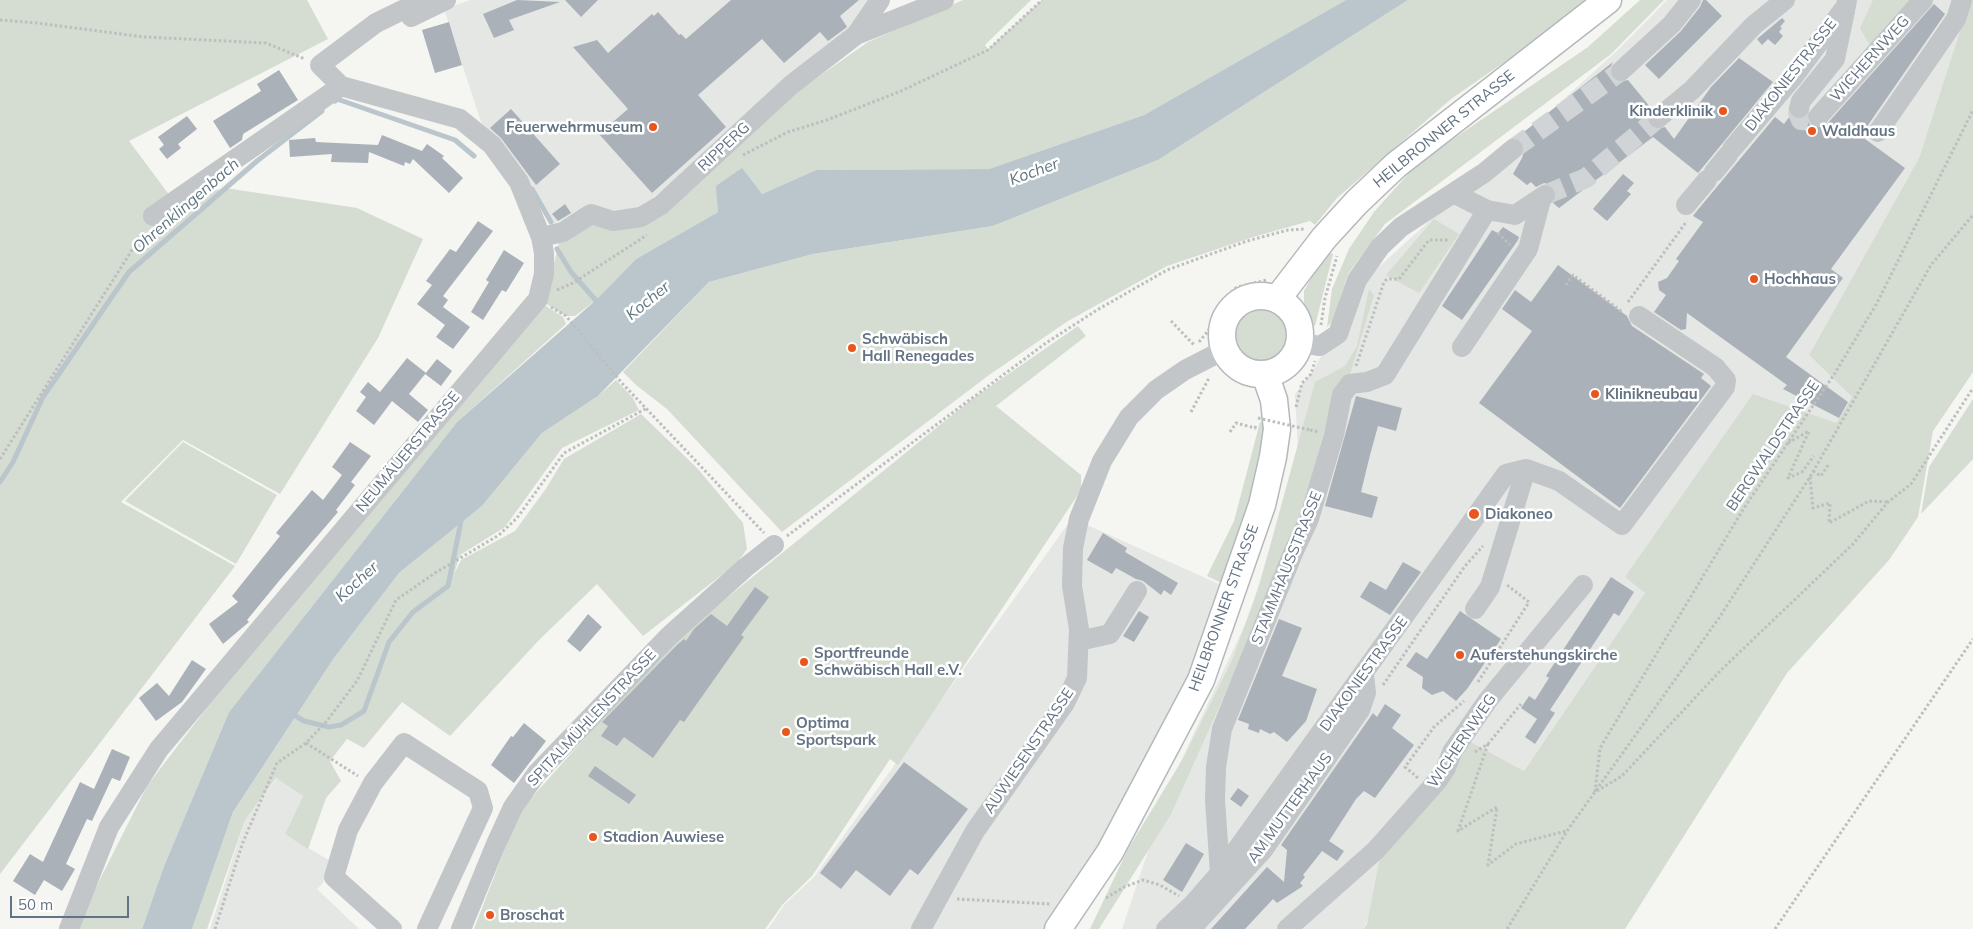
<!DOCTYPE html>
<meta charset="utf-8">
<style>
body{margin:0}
#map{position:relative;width:1973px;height:929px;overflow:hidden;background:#f5f5f1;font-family:Mulish,sans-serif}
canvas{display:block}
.scale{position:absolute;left:10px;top:896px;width:119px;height:22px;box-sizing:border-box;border:2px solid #637383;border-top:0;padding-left:6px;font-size:15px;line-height:18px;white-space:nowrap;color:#637383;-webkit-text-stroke:4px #fff;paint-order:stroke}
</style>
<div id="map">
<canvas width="1973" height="929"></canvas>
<div class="scale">50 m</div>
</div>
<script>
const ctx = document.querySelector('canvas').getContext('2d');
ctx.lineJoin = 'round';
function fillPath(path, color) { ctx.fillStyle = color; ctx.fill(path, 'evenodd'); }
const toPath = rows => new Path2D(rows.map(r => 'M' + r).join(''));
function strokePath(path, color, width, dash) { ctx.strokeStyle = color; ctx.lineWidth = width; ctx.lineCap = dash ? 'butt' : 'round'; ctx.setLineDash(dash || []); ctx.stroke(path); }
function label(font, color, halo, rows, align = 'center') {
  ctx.font = font + ' Mulish,sans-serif'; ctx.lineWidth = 5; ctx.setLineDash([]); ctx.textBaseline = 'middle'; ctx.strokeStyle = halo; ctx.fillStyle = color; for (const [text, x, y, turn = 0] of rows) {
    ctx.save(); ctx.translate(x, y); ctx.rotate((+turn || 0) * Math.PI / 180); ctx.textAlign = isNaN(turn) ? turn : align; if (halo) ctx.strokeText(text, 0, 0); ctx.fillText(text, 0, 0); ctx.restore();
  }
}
fillPath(toPath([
 [471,0,881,0,744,126,640,208,586,212,552,224,543,208,481,122,444,9],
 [1667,0,1970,0,1919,158,1809,355,1852,397,1835,424,1626,576,1645,593,1524,771,1469,741,1363,929,1122,929,1171,782,1250,614,1298,452,1295,394,1313,371,1360,284,1620,48],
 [1068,524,1085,524,1221,585,1201,680,1058,929,768,929,784,905,814,877],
 [277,778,303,796,285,834,332,862,322,884,317,889,359,929,210,929,245,820]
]), '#e5e7e4');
fillPath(toPath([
 [0,0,307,0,328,39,129,141,182,212,212,190,232,189,357,208,423,239,378,338,280,494,183,440,121,502,235,566,0,874],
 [963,0,1031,0,985,45,988,49,1042,0,1346,0,1144,115,989,169,816,170,762,194,741,169,718,212,636,259,596,300,575,316,566,316,538,299,552,271,561,235,588,223,637,226,791,96,868,42],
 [1408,0,1590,0,1555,27,1451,99,1337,198,1315,225,1310,221,1253,237,1167,266,1068,321,989,375,782,532,667,409,636,385,623,372,709,282,813,254,993,226,1158,160],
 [1640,0,1664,0,1611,54,1385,224,1348,274,1339,301,1338,316,1327,327,1332,289,1349,249,1374,212,1418,163,1588,47],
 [1873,0,1913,0,1871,47,1860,28],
 [1970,0,1973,0,1973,372,1933,431,1918,517,1889,560,1787,673,1625,929,1363,929,1367,924,1380,857,1469,741,1524,771,1645,593,1625,577,1753,394,1836,423,1852,397,1809,355,1919,158],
 [1434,219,1459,234,1419,293,1386,275],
 [1326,252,1333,254,1315,326,1309,321,1304,311,1304,291],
 [1369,289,1374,295,1348,381,1336,388,1312,475,1284,563,1171,814,1099,929,1090,929,1128,849,1184,757,1233,658,1260,583,1315,382,1345,366,1357,346],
 '1232 334a30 30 0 1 1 60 0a30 30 0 1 1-60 0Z',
 [543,304,563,317,566,324,457,422,229,712,164,866,142,929,78,929,79,921,147,786,209,705,440,425],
 [1078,326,1086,336,996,406,1081,475,1081,490,898,765,890,759,812,876,783,904,765,929,474,929,519,812,665,648,972,399],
 [616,380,633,398,639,410,562,448,505,527,460,555,454,574,461,560,515,531,545,490,564,459,641,414,698,469,743,523,747,549,737,563,643,636,597,584,539,640,450,736,402,702,364,748,347,739,330,761,341,781,326,798,308,849,285,834,303,796,276,778,245,820,207,929,192,929,233,812,334,658,399,573,482,506,542,433,598,396],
 [1973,399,1973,459,1921,514,1929,467],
 [1260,422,1264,423,1265,438,1263,456,1228,586,1207,576,1234,521],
 [183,442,277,495,236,564,125,501]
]), '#d5dcd2');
fillPath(toPath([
 [1346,0,1408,0,1158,160,993,226,813,254,709,282,598,396,542,433,482,506,399,573,334,658,233,812,192,929,142,929,164,866,229,712,457,422,596,300,636,259,718,212,716,186,742,168,762,194,816,170,989,169,1144,115]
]), '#bbc6cc');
strokePath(toPath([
 [335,101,337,99,455,140,474,156],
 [532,189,551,222],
 [557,249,571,272,599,304],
 [0,482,13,462,43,397,129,272,257,161,322,111],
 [291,713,304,721,329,727,341,725,364,711,389,642,413,612,448,586,462,516]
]), '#bbc6cc', 5);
fillPath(toPath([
 [517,0,560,2,509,20,514,30,494,38,483,14],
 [565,0,598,0,581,17],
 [731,0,859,0,840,16,847,27,828,41,820,32,784,63,762,39,698,95,726,127,652,193,599,134,628,109,573,47,597,40,608,53,652,14,654,16,658,12,679,35,681,34,686,39],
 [1703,0,1706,0,1722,16,1659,79,1645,65,1681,31,1700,7],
 [1934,4,1945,14,1868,125,1865,139,1905,168,1831,269,1843,278,1786,357,1848,402,1839,418,1783,389,1787,385,1687,313,1686,329,1681,330,1654,312,1666,295,1659,290,1658,282,1667,278,1679,261,1676,259,1703,222,1693,216,1696,212,1775,117,1784,124,1790,116,1796,119,1806,117,1810,125,1815,128,1826,125],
 [1782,18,1785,21,1780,27,1782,28,1779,32,1783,36,1775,45,1768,39,1762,45,1757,39],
 [449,22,462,65,435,73,422,30],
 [1739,58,1773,82,1698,173,1653,137,1559,208,1553,203,1557,194,1551,185,1544,183,1536,187,1531,182,1527,185,1513,174,1522,158,1525,148,1522,141,1516,138,1613,62,1610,68,1612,79,1618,82,1628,80,1651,108,1647,114,1649,125,1654,129,1665,127,1674,139,1711,87],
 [279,70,298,100,243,134,242,140,230,148,213,121,261,91,257,84],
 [511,109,560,164,536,185,501,138,490,128],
 [187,116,197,129,178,144,181,148,167,159,159,149,164,145,158,137],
 [382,135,422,151,427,144,444,156,442,158,463,178,449,193,413,159,410,164,405,162,404,166,369,152,368,163,331,162,332,154,290,157,289,140,315,138,316,142,378,145],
 [1623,174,1634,183,1627,191,1631,194,1607,221,1593,209],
 [565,204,571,213,558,221,552,214],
 [478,221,493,231,443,296,448,300,443,307,470,327,453,349,436,337,445,325,417,304,432,285,426,281,450,249,456,252],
 [1503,227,1519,237,1518,240,1462,320,1442,306,1492,230,1498,233],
 [504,250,524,263,506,292,502,290,483,320,471,312,489,282,486,280],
 [1558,265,1627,316,1632,326,1704,374,1701,378,1711,386,1620,508,1479,403,1532,331,1502,309,1515,290,1531,302],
 [407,358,426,373,409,394,428,410,418,422,392,401,374,425,356,411,366,397,360,392,368,382,380,392],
 [437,359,452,371,441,386,425,374],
 [1356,396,1402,408,1396,431,1378,426,1370,455,1361,492,1378,497,1372,518,1325,506],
 [350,442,371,456,351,482,355,485,336,510,338,512,279,581,247,620,249,622,223,644,209,624,238,602,232,596,280,536,276,533,312,490,323,500,342,475,332,467],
 [1103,533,1127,548,1125,552,1178,583,1171,595,1164,590,1161,595,1143,581,1136,579,1116,568,1112,574,1087,560],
 [1403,562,1421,572,1390,615,1360,597,1370,581,1386,590],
 [1611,577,1634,592,1619,616,1614,613,1550,710,1555,713,1535,744,1525,737,1537,719,1521,708,1529,696,1535,700,1549,678,1546,676],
 [755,587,769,597,741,635,744,637,684,722,680,720,653,758,624,737,617,746,601,736,608,726,602,722,677,645,684,639,686,641,694,629,711,614,727,626],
 [1139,611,1149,617,1134,642,1123,636],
 [1460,611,1501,639,1467,689,1456,701,1443,691,1432,695,1422,688,1423,677,1406,666,1416,652,1427,659],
 [588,614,602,627,580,652,567,641],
 [1279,619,1302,628,1282,676,1317,689,1306,721,1287,742,1274,732,1270,734,1260,729,1259,733,1248,729,1249,724,1238,720],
 [192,660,206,669,182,702,156,721,139,698,157,683,169,696],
 [1385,704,1401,715,1392,728,1414,745,1375,798,1364,791,1356,799,1329,841,1344,851,1337,861,1322,851,1303,875,1305,877,1300,883,1303,886,1277,903,1273,899,1245,929,1211,929,1267,867,1284,882,1287,850,1281,845,1373,713,1377,717],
 [524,723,546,741,514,783,491,765,511,736,513,737],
 [112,749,130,757,120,781,112,778,92,821,87,819,66,864,75,869,62,891,44,880,35,895,13,881,30,854,43,862,80,782,94,789],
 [904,762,968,809,918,875,910,869,890,896,856,870,841,889,820,873],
 [595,766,636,795,629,804,588,776],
 [1238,788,1249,796,1241,807,1230,799],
 [1186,843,1204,854,1182,892,1163,880]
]), '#aab1b8');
strokePath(toPath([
 [1799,108,1798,113,1801,120,1812,121,1818,117],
 [1513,149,1621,71],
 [1545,195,1586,178,1658,118]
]), '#d0d4d6', 20, [20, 10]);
const major = toPath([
 '1222 335a39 39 0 1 1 78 0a39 39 0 1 1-78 0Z',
 [1278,298,1324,238,1357,202,1396,165,1608,0],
 [1058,929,1110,852,1201,680,1262,505,1273,457,1277,429,1274,400,1265,374]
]);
strokePath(major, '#b5b9bd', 29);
strokePath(toPath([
 [0,20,37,23,144,37,266,43,305,59],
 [743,155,788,132,827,120,901,91,988,50,1042,0],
 [1498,233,1510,245],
 [1566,285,1573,275,1621,311,1623,309],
 [557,290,573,283,647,235],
 [1628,302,1687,221],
 [551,307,566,316,621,382,764,533],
 [1171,321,1195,346],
 [1321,325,1325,298,1337,256],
 [1199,342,1208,331,1221,303,1229,294,1237,287,1267,280],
 [1356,366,1384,282,1387,279,1399,279,1429,240,1449,240],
 [1296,407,1302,383,1311,374,1315,361],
 [1191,412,1209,378],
 [1310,430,1319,432],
 [1230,432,1236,423,1255,428,1256,425],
 [1788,443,1809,431,1788,478,1802,472,1814,456],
 [0,459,144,231],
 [1813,471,1821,476,1828,465],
 [1810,477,1813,508,1830,503,1829,523,1869,501,1888,502],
 [787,536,1046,343,1097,310,1167,270,1247,241,1288,230,1305,229],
 [1478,682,1529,602,1507,585],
 [1383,685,1465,566,1483,546],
 [306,743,358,776],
 [1488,744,1458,831,1497,807,1488,865,1516,844,1566,831],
 [1475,752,1488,744,1521,704],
 [1416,778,1417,777,1405,767,1434,727,1464,701],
 [1597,791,1622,776,1721,670,1853,544,1888,502,1911,484,1973,388],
 [1595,792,1600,748,1744,508,1835,373,1877,303,1973,110],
 [1106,898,1124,887,1143,880,1160,885,1179,896],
 [957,899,1051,904],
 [215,929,243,842,277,763,306,743,326,722,357,681,396,600,435,573,499,535,517,518,564,453,647,408],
 [1507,929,1567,831,1719,618,1810,477,1931,265,1973,215],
 [1775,929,1973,639]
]), '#bcbec0', 3, [2.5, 2.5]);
strokePath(toPath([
 [411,17,446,0],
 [856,35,944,0],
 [1621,71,1672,24,1691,0],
 [1799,108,1801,101,1835,59,1845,11],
 [1818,117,1923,0],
 [1658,118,1692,90,1754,25,1785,0],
 [1878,132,1956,19,1962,0],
 [1732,149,1794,76,1846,6,1847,0],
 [1714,172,1728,155],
 [1455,194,1487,210,1515,215,1545,195],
 [1686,205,1707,180],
 [153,216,341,86],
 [541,237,563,232,591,214,613,221,641,217,661,205,791,85,856,35,880,0],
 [1300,343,1320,346,1338,334,1357,280,1380,247,1401,227,1484,173,1513,149],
 [1462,347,1528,249,1541,200],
 [1526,469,1559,481,1622,525,1725,387,1726,380,1715,367,1639,316],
 [1079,641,1110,634,1137,591],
 [1220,873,1215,800,1216,767,1222,729,1293,553,1309,519,1334,435,1342,395,1350,384,1367,382,1385,375,1487,210],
 [69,929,109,827,159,749,538,299,544,274,544,253,541,237,519,182,492,145,460,119,341,86,320,65,376,23,423,0],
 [392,929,334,877,348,830,373,783,404,743,478,791,483,808,427,929],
 [461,929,496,844,513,807,537,773,669,636,746,567,774,545],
 [921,929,975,831,1065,703,1077,678,1079,629,1072,586,1073,548,1079,519,1102,461,1129,417,1156,390,1185,370,1224,350],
 [1166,929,1193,904,1220,873,1506,474,1526,469,1490,587,1475,609],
 [1191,929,1263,850,1360,710,1366,693,1364,675],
 [1287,929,1376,850,1438,780,1446,768,1452,752,1488,700,1583,585]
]), '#c2c6c9', 20);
strokePath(major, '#fff', 26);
strokePath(toPath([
 [1258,418,1310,430]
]), '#bcbec0', 3, [2.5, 2.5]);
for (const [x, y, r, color] of [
 [1723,111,5,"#ea551c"],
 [653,127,5,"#ea551c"],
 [1812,131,5,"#ea551c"],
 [1754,279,5,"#ea551c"],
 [852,348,5,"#ea551c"],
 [1595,394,5,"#ea551c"],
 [1474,514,6,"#ea551c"],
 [1460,655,5,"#ea551c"],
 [804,662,5,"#ea551c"],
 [786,732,5,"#ea551c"],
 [593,837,5,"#ea551c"],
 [490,915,5,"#ea551c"]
]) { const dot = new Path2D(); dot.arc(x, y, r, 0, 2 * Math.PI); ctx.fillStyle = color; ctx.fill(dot); strokePath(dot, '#fff', 2); }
label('15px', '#637383', '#fff', [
 ["WICHERNWEG",1870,59,-48],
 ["DIAKONIESTRASSE",1791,75,-52],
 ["HEILBRONNER STRASSE",1444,129,-39],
 ["RIPPERG",724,147,-43],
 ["BERGWALDSTRASSE",1773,446,-56],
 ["NEUMÄUERSTRASSE",408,452,-50],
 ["STAMMHAUSSTRASSE",1287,568,-68],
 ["HEILBRONNER STRASSE",1224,608,-70],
 ["DIAKONIESTRASSE",1364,674,-54],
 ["SPITALMÜHLENSTRASSE",592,718,-47],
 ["WICHERNWEG",1462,741,-56],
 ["AUWIESENSTRASSE",1029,751,-56],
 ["AM MUTTERHAUS",1290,808,-54]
]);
label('bold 15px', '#637383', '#fff', [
 ["Kinderklinik",1713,111,"right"],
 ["Feuerwehrmuseum",643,127,"right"],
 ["Waldhaus",1822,131],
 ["Hochhaus",1764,279],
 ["Schwäbisch",862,339],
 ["Hall Renegades",862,356],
 ["Klinikneubau",1605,394],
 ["Diakoneo",1485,514],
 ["Sportfreunde",814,653],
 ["Schwäbisch Hall e.V.",814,670],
 ["Auferstehungskirche",1470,655],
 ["Optima",796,723],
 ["Sportspark",796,740],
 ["Stadion Auwiese",603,837],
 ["Broschat",500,915]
], 'left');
label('italic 16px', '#5f7680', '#fff', [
 ["Kocher",1034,172,-20],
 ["Ohrenklingenbach",186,206,-41],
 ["Kocher",648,301,-39],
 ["Kocher",357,582,-42]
]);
</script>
